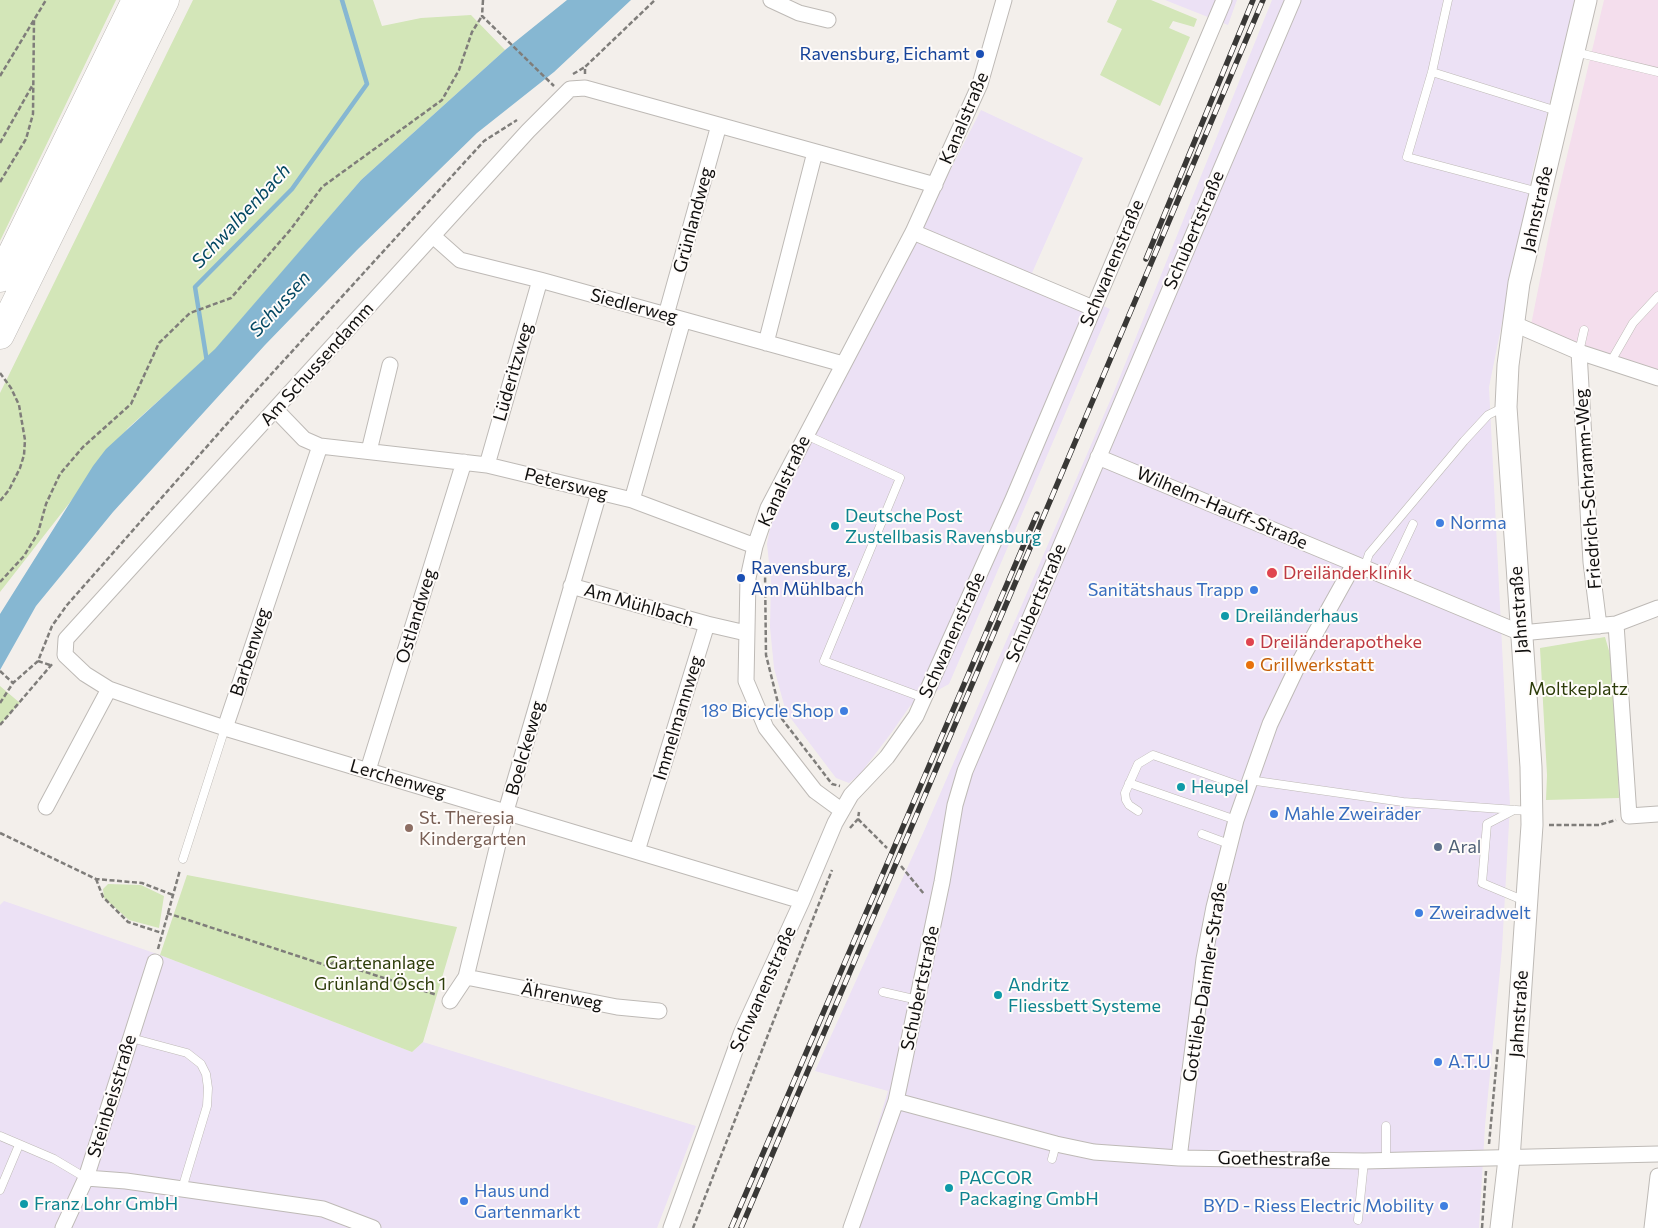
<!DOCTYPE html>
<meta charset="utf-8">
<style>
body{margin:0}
canvas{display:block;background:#f3efeb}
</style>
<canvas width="1658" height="1228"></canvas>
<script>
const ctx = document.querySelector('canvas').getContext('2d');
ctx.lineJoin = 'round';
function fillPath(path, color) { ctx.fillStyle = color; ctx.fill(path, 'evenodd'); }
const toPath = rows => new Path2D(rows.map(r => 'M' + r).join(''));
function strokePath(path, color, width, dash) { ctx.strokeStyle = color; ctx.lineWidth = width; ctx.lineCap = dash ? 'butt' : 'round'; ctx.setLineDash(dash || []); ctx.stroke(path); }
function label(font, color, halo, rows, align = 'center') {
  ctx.font = font + ' Commissioner,sans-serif'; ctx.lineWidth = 4; ctx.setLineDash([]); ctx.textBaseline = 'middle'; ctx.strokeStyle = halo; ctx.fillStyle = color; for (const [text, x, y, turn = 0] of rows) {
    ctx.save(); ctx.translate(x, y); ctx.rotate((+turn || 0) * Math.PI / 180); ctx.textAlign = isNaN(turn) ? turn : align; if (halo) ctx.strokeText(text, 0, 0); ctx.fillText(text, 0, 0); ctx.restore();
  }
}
fillPath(toPath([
 [1604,0,1658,0,1658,378,1530,330,1552,219]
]), '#f4deed');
fillPath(toPath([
 [1165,0,1237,0,1228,25],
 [1272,0,1575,0,1533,170,1489,387,1510,805,1502,949,1485,1126,1479,1228,844,1228,860,1183,888,1091,815,1071,924,831,1113,394],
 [981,110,1083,158,1032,273,1110,309,949,684,910,706,892,732,860,774,849,783,836,778,786,712,774,668,770,627,771,581,767,544,772,518],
 [4,901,160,955,412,1052,423,1042,696,1126,657,1228,0,1228,0,905]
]), '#ece1f5');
fillPath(toPath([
 [0,0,116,0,0,241],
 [193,0,373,0,382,26,421,18,471,15,505,50,361,180,215,350,128,428,0,592,0,393],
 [1117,0,1151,0,1197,19,1194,27,1173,21,1169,28,1190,37,1160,106,1100,75,1122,29,1107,22],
 [1605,637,1614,668,1619,798,1546,800,1547,775,1540,648],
 [0,686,20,703,0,725],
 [187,875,457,927,423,1042,412,1052,160,955],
 [108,884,141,885,164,896,159,928,129,920,104,898,103,889]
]), '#d3e6b8');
fillPath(toPath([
 [567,0,631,0,554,72,477,133,357,250,265,345,113,512,36,606,0,670,0,614,93,466,106,449,215,349,361,180,505,50]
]), '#86b7d2');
strokePath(toPath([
 [207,362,195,287,292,189,367,84,342,0]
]), '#86b7d2', 4.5);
const lane = toPath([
 [1448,0,1432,72,1407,157,1539,192],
 [1575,52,1658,72],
 [1432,72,1557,111],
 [1579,352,1584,330],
 [1610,363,1633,323,1658,296],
 [806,435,900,478,824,661,924,698],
 [1364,568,1369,554,1464,441,1488,415,1504,407],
 [1388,577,1413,524],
 [1249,780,1403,802,1530,811],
 [1129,783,1236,820],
 [1514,810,1487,824,1482,883,1525,901],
 [1138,811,1129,805,1126,800,1125,793,1138,764,1153,755,1246,788],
 [1202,834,1229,844],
 [183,859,225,728],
 [883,992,918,1000],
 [131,1038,187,1053,201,1064,206,1074,208,1088,207,1106,182,1189],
 [1386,1126,1386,1160],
 [0,1136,54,1159,86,1178],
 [1052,1159,1056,1144],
 [0,1190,19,1145],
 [1358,1220,1364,1161]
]);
const street = toPath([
 [771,0,799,13,828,20],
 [913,232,1093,308],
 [433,236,460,260,540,280,843,364],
 [666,315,719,125],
 [1512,323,1579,352,1658,378],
 [766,343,815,152],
 [1579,352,1591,562,1599,626],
 [276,410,304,439,320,446,487,465,632,500,755,546],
 [369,451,390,365],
 [1098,457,1521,633,1616,624,1658,608],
 [487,465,540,280],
 [632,500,683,320],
 [571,586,707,624],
 [1616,624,1629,816,1658,814],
 [225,728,320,446],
 [368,770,464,462],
 [46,807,109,689],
 [841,810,815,791,766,728,746,681,748,578,755,546,768,508,913,232,980,84,1004,0],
 [637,851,707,624,746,633],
 [802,901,225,728,146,702,109,689,85,674,65,655,66,639,528,131,570,89,585,88,935,185],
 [466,977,617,1007,659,1011],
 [450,1001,466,977,506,811,599,493],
 [896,1101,1056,1144,1094,1152,1179,1158,1364,1161,1658,1154],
 [1179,1158,1204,959,1214,907,1236,820,1270,724,1300,661,1354,564],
 [86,1178,126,1181,323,1209,373,1228],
 [63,1228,86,1178,155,962],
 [671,1228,741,1034,802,901,835,823,851,795,887,757,916,716,1013,499,1224,0],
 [851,1228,896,1101,942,882,955,805,965,771,1293,0],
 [1652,1228,1658,1176]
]);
const secondary = toPath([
 [1501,1228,1509,1159,1532,825,1531,767,1506,407,1508,365,1519,283,1586,0]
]);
const highway = toPath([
 [0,278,136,0],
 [0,335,165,0]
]);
strokePath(lane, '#bebab6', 9);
strokePath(street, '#bebab6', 17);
strokePath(secondary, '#bebab6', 23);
strokePath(highway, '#bebab6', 29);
strokePath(toPath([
 [483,0,482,16,554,86],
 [573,74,585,67],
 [585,74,585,67,655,0],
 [0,76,46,0],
 [0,143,32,86],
 [0,182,26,139,33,114,34,20],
 [0,373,11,388,19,405,25,440,24,455,20,468,9,490,0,501],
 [765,570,766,655,782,719,832,784,840,786],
 [0,582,24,556,38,533,46,504,60,474,83,447,131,404,159,343,190,313,231,298,291,229,322,187,442,100,459,70,472,32,482,16],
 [38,661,50,665],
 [0,671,13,683],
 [0,703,13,683,38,661,52,626,67,605,255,392,484,141,517,120],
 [0,725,53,663],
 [858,819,887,848],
 [1549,825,1599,825,1616,820],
 [850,828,858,819,859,812],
 [0,833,96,879,142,883,173,895],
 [901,866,924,894],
 [96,879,103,897,128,922,162,933],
 [167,913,328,966,334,962,437,995],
 [158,949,180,870],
 [1489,1144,1498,1047],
 [693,1228,832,870],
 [1482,1228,1486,1171]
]), '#7f7d7a', 2.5, [5, 2.5]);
strokePath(lane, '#fff', 8);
strokePath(street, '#fff', 15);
strokePath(secondary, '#fff', 21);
strokePath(highway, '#fff', 28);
const rail = toPath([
 [1146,259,1253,0],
 [731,1228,1037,514],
 [741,1228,1263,0]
]);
strokePath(rail, '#393836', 5.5);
strokePath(rail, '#fffcfa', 4, [11]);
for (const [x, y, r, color] of [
 [980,54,5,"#1a4fb4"],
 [1440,523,5,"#3f7fe0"],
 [835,526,5,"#0f9aa8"],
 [1272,573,6,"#e0444e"],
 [741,578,5,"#1a4fb4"],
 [1254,590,5,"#3f7fe0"],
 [1225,616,5,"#0f9aa8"],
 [1250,642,5,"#e0444e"],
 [1250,665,5,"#e8710a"],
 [844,711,5,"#3f7fe0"],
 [1181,787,5,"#0f9aa8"],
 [1274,814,5,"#3f7fe0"],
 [409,828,5,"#8d6e63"],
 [1438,847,5,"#5c6f8a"],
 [1419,913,5,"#3f7fe0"],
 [998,995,5,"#0f9aa8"],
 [1438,1062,5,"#3f7fe0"],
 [949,1188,5,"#0f9aa8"],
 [464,1201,5,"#3f7fe0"],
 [24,1204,5,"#0f9aa8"],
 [1444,1206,5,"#3f7fe0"]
]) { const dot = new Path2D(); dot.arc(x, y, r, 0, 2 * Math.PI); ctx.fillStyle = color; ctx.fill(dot); strokePath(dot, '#fffcfa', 2); }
label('18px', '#164399', '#fffcfa', [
 ["Ravensburg, Eichamt",970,54],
 ["Ravensburg,",751,568,"left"],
 ["Am Mühlbach",751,589,"left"]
], 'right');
label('18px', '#11100f', '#fffcfa', [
 ["Kanalstraße",964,118,-67],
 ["Jahnstraße",1537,209,-77],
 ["Grünlandweg",693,220,-75],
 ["Schubertstraße",1194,230,-67],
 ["Schwanenstraße",1112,263,-67],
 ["Siedlerweg",634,306,15],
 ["Am Schussendamm",317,364,-48],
 ["Lüderitzweg",513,372,-74],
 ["Kanalstraße",784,481,-65],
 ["Petersweg",566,484,14],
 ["Friedrich-Schramm-Weg",1588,489,-94],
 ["Wilhelm-Hauff-Straße",1222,508,23],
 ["Schubertstraße",1036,603,-67],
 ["Am Mühlbach",639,605,16],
 ["Jahnstraße",1519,610,-94],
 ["Ostlandweg",416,616,-73],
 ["Schwanenstraße",952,635,-66],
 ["Barbenweg",250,652,-72],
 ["Immelmannweg",678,718,-73],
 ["Boelckeweg",525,748,-74],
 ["Lerchenweg",398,779,16],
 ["Gottlieb-Daimler-Straße",1205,982,-81],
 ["Schubertstraße",920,988,-78],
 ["Schwanenstraße",763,989,-66],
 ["Ährenweg",562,996,11],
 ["Jahnstraße",1519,1014,-86],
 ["Steinbeisstraße",112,1096,-73],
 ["Goethestraße",1274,1159,1]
]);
label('18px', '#0d838f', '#fffcfa', [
 ["Deutsche Post",845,516],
 ["Zustellbasis Ravensburg",845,537],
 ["Dreiländerhaus",1235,616],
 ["Heupel",1191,787],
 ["Andritz",1008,985],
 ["Fliessbett Systeme",1008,1006],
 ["PACCOR",959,1178],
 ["Packaging GmbH",959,1199],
 ["Franz Lohr GmbH",34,1204]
], 'left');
label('18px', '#366cbe', '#fffcfa', [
 ["Norma",1450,523],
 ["Sanitätshaus Trapp",1244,590,"right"],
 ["18° Bicycle Shop",834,711,"right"],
 ["Mahle Zweiräder",1284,814],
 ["Zweiradwelt",1429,913],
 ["A.T.U",1448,1062],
 ["Haus und",474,1191],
 ["Gartenmarkt",474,1212],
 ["BYD - Riess Electric Mobility",1434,1206,"right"]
], 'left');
label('18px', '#be3a42', '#fffcfa', [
 ["Dreiländerklinik",1283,573],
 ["Dreiländerapotheke",1260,642]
], 'left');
label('18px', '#c56008', '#fffcfa', [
 ["Grillwerkstatt",1260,665]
], 'left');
label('18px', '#2c3c09', '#fffcfa', [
 ["Moltkeplatz",1578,689],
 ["Gartenanlage",380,963],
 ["Grünland Ösch 1",380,984]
]);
label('18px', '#785e54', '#fffcfa', [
 ["St. Theresia",419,818],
 ["Kindergarten",419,839]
], 'left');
label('18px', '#4e5e75', '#fffcfa', [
 ["Aral",1448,847]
], 'left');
label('italic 19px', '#044863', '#fffcfa', [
 ["Schwalbenbach",241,216,-47],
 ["Schussen",280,304,-48]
]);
</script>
